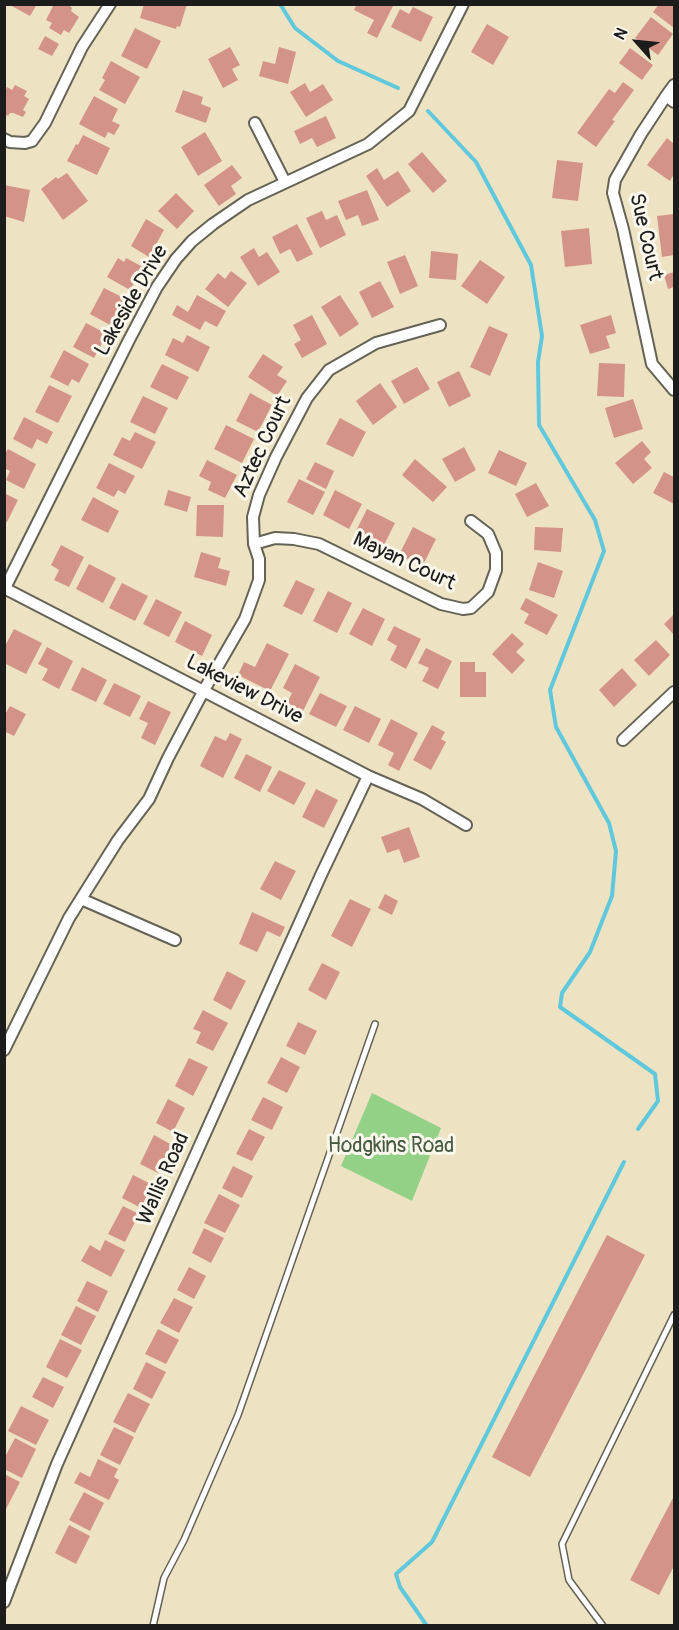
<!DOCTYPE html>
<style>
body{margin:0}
#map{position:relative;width:679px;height:1630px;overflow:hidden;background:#ede3c3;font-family:Pangolin,sans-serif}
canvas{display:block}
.frame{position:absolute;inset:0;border:6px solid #1c1c1c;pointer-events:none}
.north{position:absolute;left:607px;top:12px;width:60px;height:60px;-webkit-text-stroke:4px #fbf7ec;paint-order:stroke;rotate:297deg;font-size:16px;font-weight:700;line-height:24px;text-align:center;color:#1c1c1c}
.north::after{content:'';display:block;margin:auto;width:21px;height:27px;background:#1c1c1c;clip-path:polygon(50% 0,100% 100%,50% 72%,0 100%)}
</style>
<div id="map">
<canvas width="679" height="1630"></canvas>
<div class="frame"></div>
<div class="north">N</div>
</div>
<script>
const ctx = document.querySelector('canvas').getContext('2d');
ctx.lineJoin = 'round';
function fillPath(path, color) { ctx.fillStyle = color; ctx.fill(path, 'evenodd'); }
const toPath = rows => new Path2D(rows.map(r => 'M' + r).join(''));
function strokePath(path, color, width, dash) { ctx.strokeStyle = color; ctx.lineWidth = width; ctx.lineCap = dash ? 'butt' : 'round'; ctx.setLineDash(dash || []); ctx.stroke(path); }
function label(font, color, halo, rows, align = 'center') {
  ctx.font = font + ' Pangolin,sans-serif'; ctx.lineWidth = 6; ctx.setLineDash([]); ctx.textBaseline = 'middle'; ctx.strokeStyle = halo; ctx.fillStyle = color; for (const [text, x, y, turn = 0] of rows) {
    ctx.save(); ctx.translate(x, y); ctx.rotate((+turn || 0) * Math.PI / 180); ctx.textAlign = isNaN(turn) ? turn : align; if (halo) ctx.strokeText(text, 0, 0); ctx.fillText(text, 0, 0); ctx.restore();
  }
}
fillPath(toPath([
 [372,1093,441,1128,412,1201,341,1166]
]), '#93d187');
strokePath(toPath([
 [280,4,295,28,338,61,398,88],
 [428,111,476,162,531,265,542,336,538,362,539,425,595,520,604,551,550,690,556,727,609,823,616,851,612,896,590,952,562,993,560,1007,655,1074,658,1101,638,1129],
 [427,1626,400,1587,396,1574,432,1542,624,1162]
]), '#60c8dc', 4);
fillPath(toPath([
 [8,4,37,4,30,16],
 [54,4,71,4,70,6,72,8,71,11,79,17,69,33,64,30,61,35,49,28,52,23,46,20],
 [144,4,187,4,180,27,177,26,176,29,140,18],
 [357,4,394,4,377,38,367,33,374,20,354,10],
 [659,4,674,4,674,28,653,12],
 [413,7,433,17,421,42,391,27,400,9,409,14],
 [651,17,673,34,658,55,635,38],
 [487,24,509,37,493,65,471,52],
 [135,28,161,41,147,69,121,56],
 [45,36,59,44,52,56,38,49],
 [230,47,240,65,232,69,238,80,223,88,208,59],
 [279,47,296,52,288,84,259,76,263,61,275,64],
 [630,48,653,65,642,80,619,63],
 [111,61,140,77,125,104,99,90,105,80,102,78],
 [623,82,634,90,612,120,615,121,596,147,577,133,609,89,615,93],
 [305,83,310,92,323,84,333,100,306,117,290,92],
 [15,85,27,91,24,96,29,99,23,110,26,112,23,117,13,113,10,113,8,116,5,114,5,92,7,87,12,90],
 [183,90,203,97,201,104,211,108,206,123,175,112],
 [94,96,118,109,112,121,120,125,114,135,108,132,105,138,79,124],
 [326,116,336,138,317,147,312,138,300,144,294,131],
 [205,132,222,161,198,176,181,147],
 [83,135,110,148,97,175,67,161,76,144,78,145],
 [667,138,674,144,674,174,670,181,647,165],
 [422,152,447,181,433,193,408,164],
 [557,160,583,163,578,201,552,198],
 [232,165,242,178,231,186,236,194,219,206,204,185],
 [377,168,384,180,398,171,411,191,387,207,366,176],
 [67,173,88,201,63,220,41,189,56,177,58,179],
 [4,185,30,190,24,222,4,216],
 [367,190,379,220,362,226,358,215,346,220,338,201],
 [176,193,194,211,177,229,158,211],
 [322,211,326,220,337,215,346,235,320,248,306,218],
 [674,214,674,255,662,257,657,216],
 [146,219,164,230,149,257,131,246],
 [297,224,313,254,297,262,290,249,280,254,272,237],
 [589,228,592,264,565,267,561,231],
 [254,248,259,257,267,252,280,272,258,286,240,257],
 [431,251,458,254,456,280,429,278],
 [405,255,418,286,400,294,387,262],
 [118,258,124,262,126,258,143,267,130,290,107,277],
 [480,260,505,277,487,304,461,286],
 [231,271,247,283,228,307,205,289,218,273,225,279],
 [674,272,674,287,668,289,664,275],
 [380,281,394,307,372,318,359,292],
 [104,288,126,299,112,326,90,314],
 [197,295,226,311,217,327,205,321,200,330,172,315,177,305,188,312],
 [340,295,359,324,340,337,321,307],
 [312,315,327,344,302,358,294,344,301,340,293,325],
 [611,315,616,333,606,336,610,348,590,354,580,325],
 [86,323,107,334,94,358,73,347],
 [489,326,508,334,490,376,470,367],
 [187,335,210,347,198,372,165,355,173,338,183,343],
 [64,350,89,364,79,383,72,379,68,386,50,377],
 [263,354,283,367,277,375,287,381,277,396,248,377],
 [599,363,625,364,624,397,597,396],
 [162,364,189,377,177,400,150,387],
 [417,367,430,389,404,404,391,381],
 [459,371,471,396,449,407,437,382],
 [380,383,397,407,373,425,356,401],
 [49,385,72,396,58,423,35,412],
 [250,393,272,405,258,432,236,421],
 [143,396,168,408,155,434,130,422],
 [633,399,643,429,614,438,605,408],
 [24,417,53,432,47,444,37,439,32,449,13,439],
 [340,418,366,432,353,457,326,444],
 [226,425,254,439,242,463,214,449],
 [135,432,156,442,142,469,113,455,122,437,130,441],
 [642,441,651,452,644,459,652,468,633,484,615,463],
 [464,447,476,470,455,482,442,459],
 [8,449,36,464,24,489,6,480,10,471,4,468,4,455],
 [499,450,527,463,516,486,488,473],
 [415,459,447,487,433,502,402,475],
 [207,460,237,475,225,498,208,490,211,482,199,476],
 [315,462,334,471,326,489,306,479],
 [109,463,135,476,125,494,118,490,114,497,96,488],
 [664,472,674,477,674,504,653,493],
 [299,479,325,492,313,515,287,502],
 [536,483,549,506,527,517,515,494],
 [168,490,191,497,187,512,164,505],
 [335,490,362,504,349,529,323,515],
 [4,493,18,500,7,522,4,521],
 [93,497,119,511,108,533,81,520],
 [197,505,224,505,223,537,196,536],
 [367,509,395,523,384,545,356,531],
 [413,527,436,539,422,567,399,555],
 [535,527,563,528,561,552,534,550],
 [61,545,84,557,69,587,54,580,59,570,51,565],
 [201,552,221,558,218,568,230,571,226,586,194,577],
 [538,562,563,571,554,598,529,590],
 [89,564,116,578,103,603,76,589],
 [296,580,315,589,302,615,283,606],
 [122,583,148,596,135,621,109,608],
 [328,591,352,603,337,633,313,621],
 [526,598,558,615,547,635,524,623,529,614,520,609],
 [156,599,182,612,169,637,143,624],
 [363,608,385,619,372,646,349,634],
 [674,614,674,635,664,624],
 [185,621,212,635,202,656,175,642],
 [394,626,421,639,406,669,390,660,397,646,387,640],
 [14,629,42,643,26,674,4,663,4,648],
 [512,633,524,644,516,652,525,660,512,674,492,654],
 [656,640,670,655,649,676,634,660],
 [267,643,289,654,270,691,238,675,244,662,255,667],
 [47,647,73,661,59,689,42,680,48,669,38,664],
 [426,648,452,661,438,689,422,681,429,668,418,663],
 [460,662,475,662,475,672,486,672,486,697,460,697],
 [295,664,320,677,303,711,287,703,292,693,283,688],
 [82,667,107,680,96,702,71,690],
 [622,668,637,685,614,707,599,690],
 [114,683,141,696,130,717,103,704],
 [320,693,347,706,336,727,309,714],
 [148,701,171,712,155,745,141,738,148,723,139,719],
 [10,706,26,714,14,736,4,731,4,716],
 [355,706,381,719,369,743,343,730],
 [391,719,418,733,399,771,388,765,394,753,378,745],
 [432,725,445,732,441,739,446,742,431,770,413,760],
 [230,733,242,739,223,778,200,766,215,736,226,741],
 [246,754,272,767,260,792,234,778],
 [279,770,306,783,294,805,267,791],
 [316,789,338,800,324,828,302,817],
 [409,827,420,857,404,863,399,849,387,853,381,837],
 [275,861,296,871,281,900,260,889],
 [385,894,398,901,392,915,378,908],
 [350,899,371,909,352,947,331,936],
 [252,912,285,927,280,937,267,931,257,952,239,944],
 [322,963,340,972,326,1000,308,990],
 [227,971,246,981,231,1010,213,1000],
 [203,1010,228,1023,213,1051,196,1043,201,1032,193,1029],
 [298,1022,317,1031,305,1055,286,1046],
 [281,1057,300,1067,287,1093,267,1083],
 [189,1058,208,1067,193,1096,175,1086],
 [263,1097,283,1107,272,1130,251,1120],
 [168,1099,185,1108,173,1132,156,1123],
 [249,1129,265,1137,252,1161,236,1154],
 [154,1135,172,1145,158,1173,140,1164],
 [233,1166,253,1176,242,1198,222,1188],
 [133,1175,153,1185,141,1208,122,1198],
 [219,1194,240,1205,225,1233,204,1223],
 [123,1206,139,1214,125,1242,108,1234],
 [204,1228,224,1238,211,1263,192,1253],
 [607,1235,645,1255,530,1477,492,1457],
 [105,1240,125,1250,111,1277,81,1261,90,1245,100,1251],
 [189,1267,206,1276,194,1299,177,1290],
 [87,1281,108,1291,98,1312,77,1301],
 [174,1298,193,1307,179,1333,160,1323],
 [76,1306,96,1316,81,1345,61,1335],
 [158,1329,179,1340,166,1364,145,1354],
 [60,1339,82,1350,67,1378,46,1367],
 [146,1362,166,1372,152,1399,133,1389],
 [43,1377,64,1387,53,1408,32,1397],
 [128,1393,150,1404,135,1433,113,1422],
 [21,1406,49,1420,36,1445,8,1431],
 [114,1427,134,1437,120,1465,100,1455],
 [15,1438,36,1449,22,1478,4,1469,4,1459],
 [98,1459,118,1469,114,1477,119,1480,109,1500,74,1483,80,1472,90,1477],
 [4,1474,20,1482,6,1509,4,1508],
 [84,1492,104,1503,90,1531,69,1520],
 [674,1496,674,1566,659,1595,630,1580],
 [69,1525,90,1536,76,1564,55,1553]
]), '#d49387');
const lane = toPath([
 [153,1626,164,1578,184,1540,238,1415,375,1024],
 [603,1626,569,1580,562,1544,674,1315]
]);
const street = toPath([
 [674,85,666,96,674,102],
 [666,96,641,134,615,180,613,193,623,229,652,364,674,390],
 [255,123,285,182],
 [4,139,10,142,25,143,32,141,45,123,82,47,110,4],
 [254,544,275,538,294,539,319,544,441,604,463,609,471,608,488,592,496,570,496,553,488,534,471,521],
 [4,588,368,776,422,799,466,825],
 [5,588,129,340,157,287,176,259,192,241,213,224,248,200,368,144,409,111,463,4],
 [623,740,674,692],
 [81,899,175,940],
 [4,1050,69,918,118,840,149,799,168,758,204,690,245,619,259,580,259,559,254,544,253,517,259,495,276,457,307,398,329,370,376,343,440,325],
 [4,1602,57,1464,321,875,368,776]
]);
strokePath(lane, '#656256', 8);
strokePath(street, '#656256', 14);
strokePath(lane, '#fff', 5);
strokePath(street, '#fff', 10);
label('21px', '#1c1c1c', '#fbf7ec', [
 ["Sue Court",645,237,77],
 ["Lakeside Drive",132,301,-60],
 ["Aztec Court",263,447,-65],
 ["Mayan Court",404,562,25],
 ["Lakeview Drive",244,690,27],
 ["Wallis Road",164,1179,-66]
]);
label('21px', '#465b41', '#fbf7ec', [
 ["Hodgkins Road",391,1147]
]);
</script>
